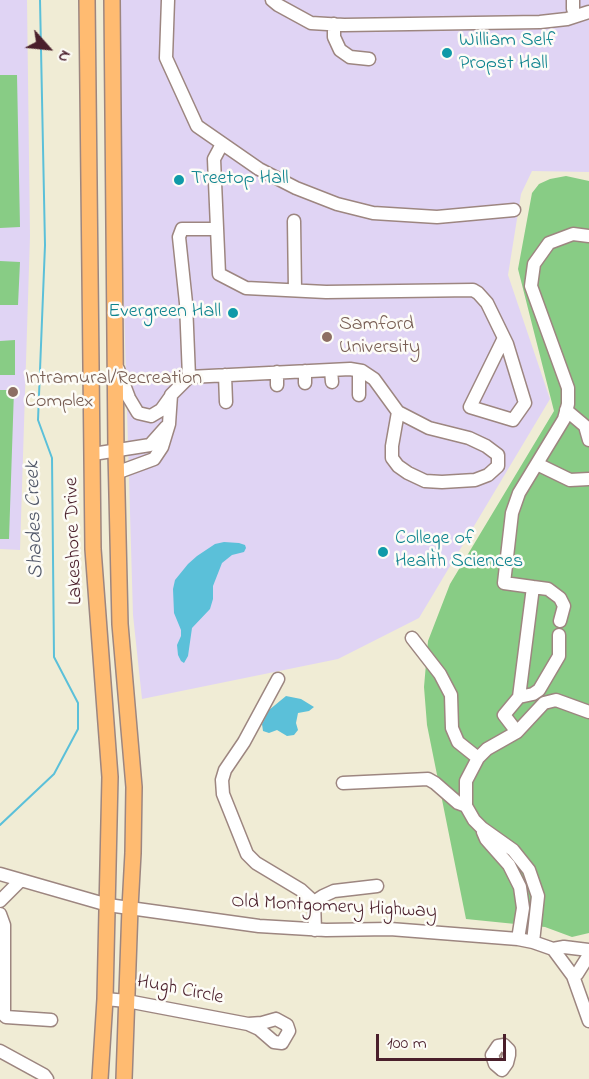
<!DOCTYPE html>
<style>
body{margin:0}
#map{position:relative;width:589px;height:1079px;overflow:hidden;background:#f0ecd5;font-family:"Indie Flower",sans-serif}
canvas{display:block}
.north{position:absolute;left:18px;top:18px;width:60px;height:60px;-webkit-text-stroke:4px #fdfcf7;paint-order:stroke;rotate:117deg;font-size:16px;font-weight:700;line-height:24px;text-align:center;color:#4a1f2b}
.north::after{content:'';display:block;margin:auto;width:21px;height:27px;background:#4a1f2b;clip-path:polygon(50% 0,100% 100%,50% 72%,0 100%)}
.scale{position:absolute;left:376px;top:1034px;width:130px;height:27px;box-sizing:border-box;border:3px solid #4a1f2b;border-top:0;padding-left:8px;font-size:18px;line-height:21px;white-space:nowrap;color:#4a1f2b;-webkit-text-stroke:4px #fdfcf7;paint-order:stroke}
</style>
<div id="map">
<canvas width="589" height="1079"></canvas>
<div class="north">N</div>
<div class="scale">100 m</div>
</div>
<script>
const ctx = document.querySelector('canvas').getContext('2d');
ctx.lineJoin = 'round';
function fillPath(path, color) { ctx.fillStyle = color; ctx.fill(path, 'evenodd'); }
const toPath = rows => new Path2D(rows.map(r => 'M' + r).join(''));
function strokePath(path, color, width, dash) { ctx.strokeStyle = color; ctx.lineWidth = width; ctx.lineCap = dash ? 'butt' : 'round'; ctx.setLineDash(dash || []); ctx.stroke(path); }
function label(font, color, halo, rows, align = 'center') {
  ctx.font = font + ' "Indie Flower",sans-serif'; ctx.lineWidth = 5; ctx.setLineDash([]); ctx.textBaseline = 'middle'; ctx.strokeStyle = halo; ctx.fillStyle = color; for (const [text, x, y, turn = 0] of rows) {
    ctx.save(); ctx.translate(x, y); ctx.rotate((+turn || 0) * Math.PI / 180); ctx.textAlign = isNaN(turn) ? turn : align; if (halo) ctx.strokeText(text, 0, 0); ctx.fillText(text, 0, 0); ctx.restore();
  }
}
fillPath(toPath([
 [0,0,27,0,30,236,20,550,0,549],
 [115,0,589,0,589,172,532,171,521,194,508,275,550,399,419,618,338,659,142,699,133,615]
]), '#e0d4f4');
fillPath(toPath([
 [0,75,17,75,20,227,0,228],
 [566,176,589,181,589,933,572,937,545,927,466,919,427,725,424,687,428,641,450,584,554,411,518,269,532,193,539,184,550,179],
 [0,261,20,262,18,305,0,305],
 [15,340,15,375,0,375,0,341],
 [0,390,14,390,9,539,0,539]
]), '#88cc85');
fillPath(toPath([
 [224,542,239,543,245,545,246,548,244,552,232,555,222,563,213,586,213,599,210,609,192,628,188,656,184,663,181,661,178,655,177,645,181,636,181,630,174,613,173,589,175,580,188,564,197,556,215,544],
 [286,696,301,699,314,707,309,711,298,713,296,723,298,730,294,735,287,736,277,730,269,733,263,731,262,724,269,710]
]), '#5bc0d9');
strokePath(toPath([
 [0,825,54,774,78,729,78,703,54,657,52,458,38,420,45,245,40,0]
]), '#5bc0d9', 2);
const minor = toPath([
 [168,0,166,58,197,126,259,169,296,188,337,204,373,213,437,217,514,210],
 [272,0,278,5,311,23,344,25,540,22,567,19,589,12],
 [573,0,573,9],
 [334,24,334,37,340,50,350,57,369,59],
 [222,144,214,159,219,274,246,288,326,292,473,290,478,293,487,303,507,344,525,403,513,420,470,407,504,338],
 [294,221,295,290],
 [118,369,129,398,138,413,151,416,161,410,171,396],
 [331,370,332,382],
 [359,371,359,395],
 [225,375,226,402],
 [189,377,186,303,179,237,182,229,217,229],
 [305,383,305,371],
 [277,385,277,372],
 [566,410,585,426,589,440],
 [93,454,150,445,166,427],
 [537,464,570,480,589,479],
 [116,473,154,459,162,447,169,424,171,395,189,377,350,369,362,371,374,379,398,412,429,428,469,438,486,446,498,455,498,466,488,475,475,480,442,482,425,481,408,473,398,466,392,458,392,446,398,412],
 [533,587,548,589,560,598,564,606,560,621],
 [412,638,440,674,451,695,452,728,458,742,478,758],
 [278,679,244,742,225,770,222,780,223,794,247,854,256,863,301,890,314,902,315,930],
 [519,697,533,694,539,690,559,656,559,635],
 [517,732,504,715,519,697,533,587,504,583,512,513,519,493,564,419,568,404,568,388,531,286,534,264,549,243,573,234,589,236],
 [343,783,428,779,435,783,458,803,466,806],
 [483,832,486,839,509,865,520,887,523,908,518,939],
 [0,874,108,905,259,926,326,930,390,929,518,939,533,942,553,949,573,976,589,1021],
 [0,901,21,880],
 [314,902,323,896,334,891,377,886],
 [0,914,4,925,4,1015,6,1017,51,1020],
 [533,942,538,896,529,870,513,850,482,828,474,820,466,806,466,781,478,758,487,749,517,732,544,703,556,700,589,712],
 [553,949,564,947,589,950],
 [573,976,577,974,589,955],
 [105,999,127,1001,248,1024],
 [276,1019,287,1025,289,1031,282,1043,274,1042,259,1029,248,1024,262,1023,276,1019],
 [504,1045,509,1050,509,1055,507,1063,502,1070,495,1064,492,1055,498,1046,504,1045],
 [0,1051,44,1075,47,1079]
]);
const major = toPath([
 [87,0,93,549,110,777,105,999,100,1079],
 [112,0,116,451,120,624,134,787,133,853,130,908,124,1079]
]);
strokePath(minor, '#9d8680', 15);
strokePath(major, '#9d8680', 18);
strokePath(minor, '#fff', 12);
strokePath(major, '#ffbb71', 15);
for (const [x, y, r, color] of [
 [447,53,6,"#0f9aa8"],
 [179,180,6,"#0f9aa8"],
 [233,313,6,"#0f9aa8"],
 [327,337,6,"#8d6e63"],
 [13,392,6,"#8d6e63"],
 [383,552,6,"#0f9aa8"]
]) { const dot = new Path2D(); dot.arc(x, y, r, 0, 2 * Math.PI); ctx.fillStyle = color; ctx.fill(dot); strokePath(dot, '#fdfcf7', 2); }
label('20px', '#0d838f', '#fdfcf7', [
 ["William Self",459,42],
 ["Propst Hall",459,65],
 ["Treetop Hall",191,180],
 ["Evergreen Hall",221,313,"right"],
 ["College of",395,540],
 ["Health Sciences",395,563]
], 'left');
label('20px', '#785e54', '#fdfcf7', [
 ["Samford",339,326],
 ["University",339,349],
 ["Intramural/Recreation",25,380],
 ["Complex",25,403]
], 'left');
label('20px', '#4a1f2b', '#fdfcf7', [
 ["Lakeshore Drive",75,541,-92],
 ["Old Montgomery Highway",334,908,3],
 ["Hugh Circle",180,991,11]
]);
label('italic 21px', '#505768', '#fdfcf7', [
 ["Shades Creek",36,520,-92]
]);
</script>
